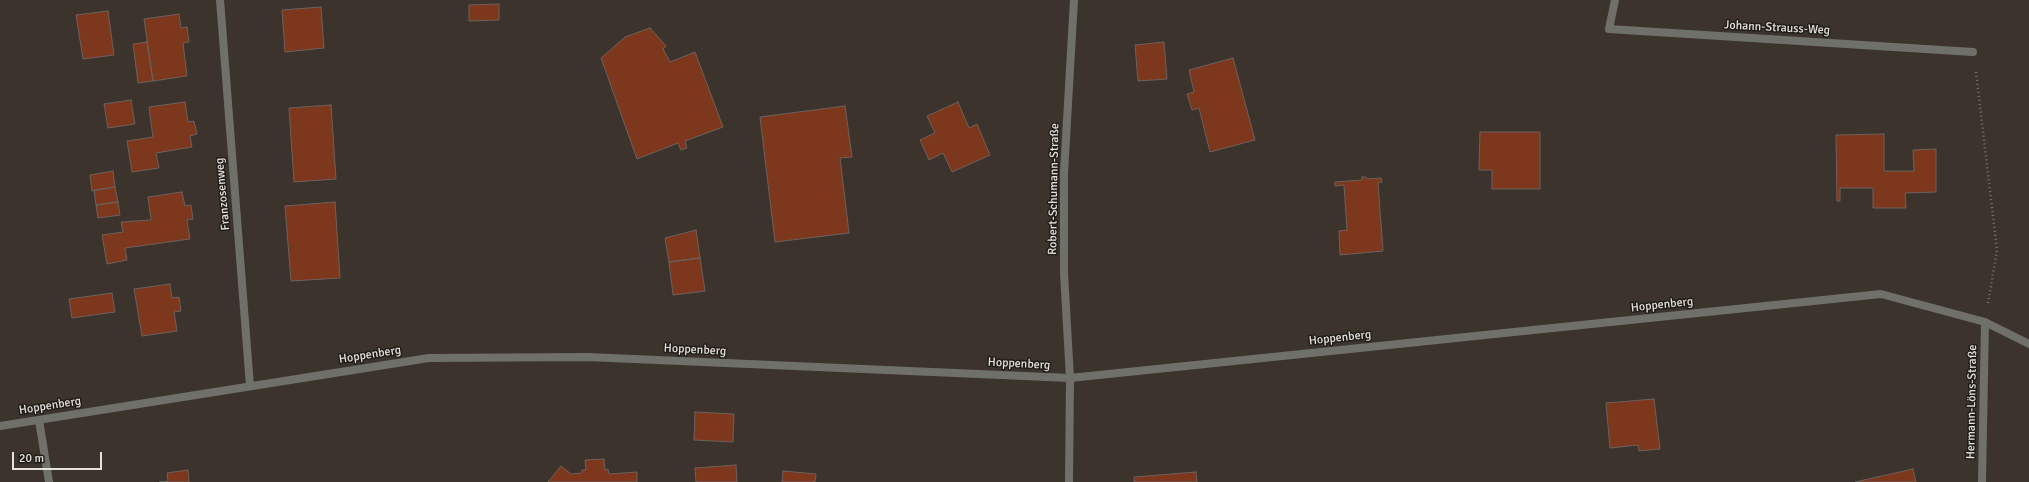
<!DOCTYPE html>
<meta charset="utf-8">
<style>
body{margin:0}
#map{position:relative;width:2029px;height:482px;overflow:hidden;background:#3c342c;font-family:Signika,sans-serif}
canvas{display:block}
.scale{position:absolute;left:12px;top:452px;width:90px;height:18px;box-sizing:border-box;border:2px solid #e6e1dc;border-top:0;padding-left:5px;font-size:12px;line-height:14px;white-space:nowrap;color:#e6e1dc;-webkit-text-stroke:3px #201d19;paint-order:stroke}
</style>
<div id="map">
<canvas width="2029" height="482"></canvas>
<div class="scale">20 m</div>
</div>
<script>
const ctx = document.querySelector('canvas').getContext('2d');
ctx.lineJoin = 'round';
function fillPath(path, color) { ctx.fillStyle = color; ctx.fill(path, 'evenodd'); }
const toPath = rows => new Path2D(rows.map(r => 'M' + r).join(''));
function strokePath(path, color, width, dash) { ctx.strokeStyle = color; ctx.lineWidth = width; ctx.lineCap = dash ? 'butt' : 'round'; ctx.setLineDash(dash || []); ctx.stroke(path); }
function label(font, color, halo, rows, align = 'center') {
  ctx.font = font + ' Signika,sans-serif'; ctx.lineWidth = 3; ctx.setLineDash([]); ctx.textBaseline = 'middle'; ctx.strokeStyle = halo; ctx.fillStyle = color; for (const [text, x, y, turn = 0] of rows) {
    ctx.save(); ctx.translate(x, y); ctx.rotate((+turn || 0) * Math.PI / 180); ctx.textAlign = isNaN(turn) ? turn : align; if (halo) ctx.strokeText(text, 0, 0); ctx.fillText(text, 0, 0); ctx.restore();
  }
}
const building = toPath([
 [499,4,499,20,469,21,469,5,499,4],
 [321,7,324,48,285,52,282,10,321,7],
 [108,11,114,55,83,59,76,15,108,11],
 [179,14,181,28,187,27,189,42,183,43,187,76,153,81,144,19,179,14],
 [650,28,666,46,663,49,670,62,695,52,723,127,685,141,687,148,681,150,678,143,637,159,601,58,625,37,650,28],
 [147,42,153,81,138,83,133,44,147,42],
 [1164,42,1167,79,1138,81,1135,45,1164,42],
 [1233,58,1255,140,1210,152,1199,108,1192,110,1187,94,1194,92,1189,70,1233,58],
 [131,100,135,124,108,128,104,104,131,100],
 [185,102,188,122,194,121,197,134,190,136,192,147,156,153,159,168,132,172,127,141,153,137,149,107,185,102],
 [958,102,969,128,977,124,990,155,952,172,943,153,929,160,920,140,935,133,927,116,958,102],
 [331,105,336,179,294,182,289,108,331,105],
 [845,106,852,157,840,158,849,233,775,242,760,117,845,106],
 [1480,132,1540,132,1540,189,1492,189,1492,170,1479,170,1480,132],
 [1884,134,1884,171,1914,171,1913,150,1936,149,1936,192,1905,193,1906,208,1873,208,1873,188,1840,188,1840,201,1837,201,1836,135,1884,134],
 [113,171,115,187,92,191,90,175,113,171],
 [1362,177,1366,177,1367,179,1381,178,1382,182,1378,183,1383,251,1340,255,1339,231,1347,230,1344,185,1335,186,1335,182,1362,180,1362,177],
 [115,187,118,202,96,205,94,190,115,187],
 [182,192,185,206,191,205,193,219,187,220,190,239,125,248,127,260,107,264,102,235,123,232,121,222,151,220,148,197,182,192],
 [118,202,120,215,98,218,96,205,118,202],
 [335,202,340,278,291,281,285,206,335,202],
 [696,230,700,258,669,262,665,238,696,230],
 [700,258,705,291,673,295,669,262,700,258],
 [170,284,172,298,179,297,181,311,174,312,177,331,142,336,134,289,170,284],
 [112,293,115,312,72,318,69,299,112,293],
 [1654,399,1660,449,1639,451,1638,445,1610,448,1606,403,1654,399],
 [695,412,734,414,733,442,694,440,695,412],
 [604,459,605,470,608,469,609,474,637,472,637,482,548,482,561,466,571,474,582,473,582,470,586,470,585,460,604,459],
 [736,465,737,482,696,482,695,468,736,465],
 [1913,469,1916,482,1855,482,1913,469],
 [188,470,189,482,159,482,168,481,167,473,188,470],
 [783,471,816,474,815,482,782,482,783,471],
 [1196,472,1197,482,1134,482,1134,477,1196,472]
]);
fillPath(building, '#7d371d');
strokePath(building, '#6d615d', 1);
strokePath(toPath([
 [1976,72,1997,250,1988,303]
]), '#7a736c', 2.5, [1, 3]);
strokePath(toPath([
 [220,0,250,386],
 [1615,0,1609,29,1973,52],
 [39,420,49,482],
 [0,426,429,358,588,357,1070,378,1881,294,1985,322,2029,344],
 [1069,482,1070,378,1064,273,1064,173,1074,0],
 [1982,482,1985,322]
]), '#70706b', 8);
label('12px', '#e6e1dc', '#201d19', [
 ["Johann-Strauss-Weg",1777,28,3],
 ["Robert-Schumann-Straße",1054,189,-89],
 ["Franzosenweg",223,194,-95],
 ["Hoppenberg",1662,305,-6],
 ["Hoppenberg",1340,338,-6],
 ["Hoppenberg",695,350,3],
 ["Hoppenberg",370,355,-9],
 ["Hoppenberg",1019,364,3],
 ["Hermann-Löns-Straße",1972,402,-89],
 ["Hoppenberg",50,406,-9]
]);
</script>
